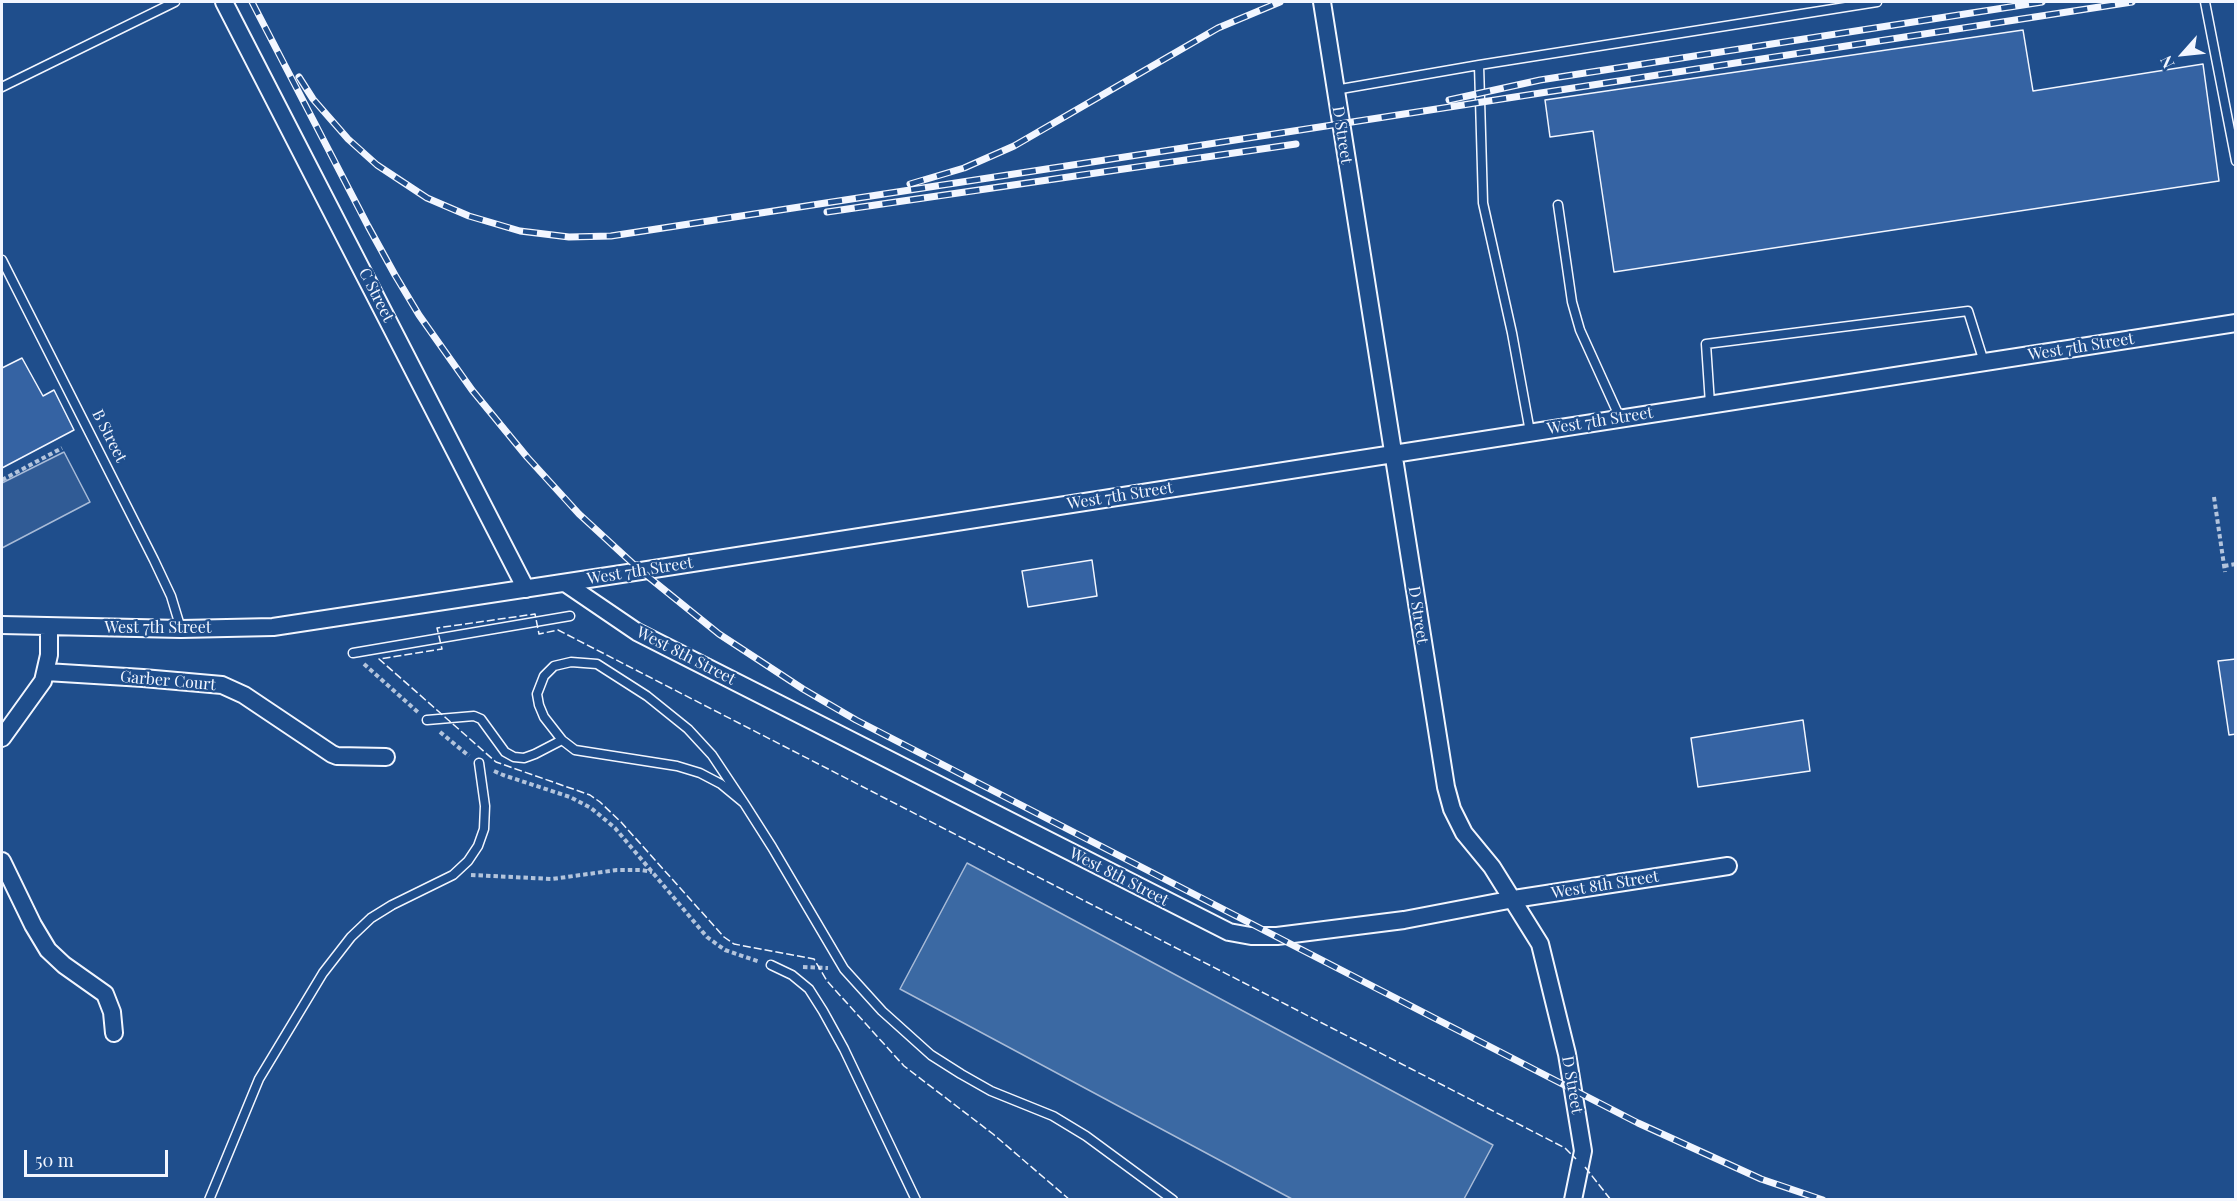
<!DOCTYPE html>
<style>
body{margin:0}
#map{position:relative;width:2237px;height:1201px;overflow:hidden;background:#1f4e8c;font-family:"Playfair Display",serif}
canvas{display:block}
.frame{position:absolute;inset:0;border:3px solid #f2f6ff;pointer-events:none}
.north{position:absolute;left:2153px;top:24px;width:60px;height:60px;-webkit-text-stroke:4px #1f4e8c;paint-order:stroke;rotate:243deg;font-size:16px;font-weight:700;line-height:24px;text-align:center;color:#f2f6ff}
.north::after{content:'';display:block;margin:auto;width:21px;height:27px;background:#f2f6ff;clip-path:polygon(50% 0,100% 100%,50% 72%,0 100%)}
.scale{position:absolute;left:24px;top:1150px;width:144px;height:27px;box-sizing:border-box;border:3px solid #f2f6ff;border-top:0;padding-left:8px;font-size:18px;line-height:21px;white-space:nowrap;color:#f2f6ff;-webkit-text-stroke:4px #1f4e8c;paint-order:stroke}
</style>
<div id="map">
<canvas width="2237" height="1201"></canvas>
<div class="frame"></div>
<div class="north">N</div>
<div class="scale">50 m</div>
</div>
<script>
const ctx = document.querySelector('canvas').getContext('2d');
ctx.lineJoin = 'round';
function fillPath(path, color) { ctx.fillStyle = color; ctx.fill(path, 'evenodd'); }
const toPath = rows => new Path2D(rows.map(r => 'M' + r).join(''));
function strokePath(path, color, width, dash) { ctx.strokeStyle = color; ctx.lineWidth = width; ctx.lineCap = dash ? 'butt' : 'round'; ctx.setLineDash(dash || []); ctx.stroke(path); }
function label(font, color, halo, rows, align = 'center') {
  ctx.font = font + ' "Playfair Display",serif'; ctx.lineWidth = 4.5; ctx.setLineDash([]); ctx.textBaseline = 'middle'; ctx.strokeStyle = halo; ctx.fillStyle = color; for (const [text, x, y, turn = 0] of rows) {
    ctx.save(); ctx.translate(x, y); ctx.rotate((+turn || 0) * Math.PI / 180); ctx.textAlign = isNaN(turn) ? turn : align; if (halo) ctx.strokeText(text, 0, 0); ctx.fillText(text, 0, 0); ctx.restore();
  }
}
const parking = toPath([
 [64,452,90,502,2,548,2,483,64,452]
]);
fillPath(parking, '#305b95');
strokePath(parking, '#a8bbd7', 1.5);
const water = toPath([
 [967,863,1493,1145,1464,1199,1292,1199,900,989,967,863]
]);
fillPath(water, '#3b69a3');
strokePath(water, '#a8bbd7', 1.5);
const building = toPath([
 [2023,30,2033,91,2203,64,2219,181,1614,272,1593,131,1550,137,1545,100,2023,30],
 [22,358,43,396,54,390,74,430,2,468,2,368,22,358],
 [1092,560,1097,596,1028,607,1022,571,1092,560],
 [2236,659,2236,734,2229,735,2218,661,2236,659],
 [1803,720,1810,771,1698,787,1691,738,1803,720]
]);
fillPath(building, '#3563a3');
strokePath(building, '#f2f6ff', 1.5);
const lane = toPath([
 [2205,2,2236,161],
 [1479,65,1483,203,1512,333,1530,432],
 [2,87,175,2],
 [1335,90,1479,65,1877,2],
 [1558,205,1572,302,1580,330,1620,418],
 [2,260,154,560,171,596,181,629],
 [1710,404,1706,344,1968,311,1984,362],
 [353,653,570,616],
 [427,720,474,716,481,719,505,752,514,757,524,758,535,754,562,740],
 [744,803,721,784,700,773,677,766,575,750,562,740,544,717,539,705,537,694,544,676,554,666,571,662,597,664,647,696,688,729,712,755,744,803,772,847,844,969,882,1011,931,1055,961,1074,991,1091,1053,1116,1086,1136,1173,1200],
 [771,965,792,975,809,989,823,1011,844,1049,916,1200],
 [209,1200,259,1079,323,973,351,937,371,918,392,905,453,875,468,861,478,846,484,829,485,806,479,763]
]);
const street = toPath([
 [224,2,526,589],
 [1322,2,1446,787,1452,809,1464,833,1492,867,1540,944,1567,1054,1583,1151,1573,1200],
 [565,583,637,632,1229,932,1251,936,1277,936,1404,920,1514,899,1728,866],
 [2,625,181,629,273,627,641,571,2236,323],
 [46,672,143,678,222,685,244,695,332,754,337,756,386,757],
 [2,738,43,681,49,655,49,627],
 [2,861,33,925,48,950,64,965,105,994,112,1012,114,1033]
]);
strokePath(lane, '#f2f6ff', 11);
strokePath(street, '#f2f6ff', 20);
strokePath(toPath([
 [2,480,62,448],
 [2214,497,2225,572],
 [2224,566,2236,564],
 [364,664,419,713],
 [440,732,469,756],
 [494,771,503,775,570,797,591,808,615,828,707,937,725,950,760,962],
 [471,875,552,879,617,870,641,870,652,872],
 [803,967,828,968]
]), '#b3c4dc', 4, [4.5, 3]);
strokePath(lane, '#1f4e8c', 8);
strokePath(street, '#1f4e8c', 16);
const rail = toPath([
 [252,2,368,226,395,275,419,315,472,390,527,457,579,514,641,571,719,634,803,689,856,720,1638,1123,1761,1179,1823,1200],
 [299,77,313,99,348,139,377,165,427,198,469,216,520,231,569,237,611,236,2132,2],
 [1449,100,1540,80,2042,2],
 [910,184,964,168,1014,146,1218,28,1280,2],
 [827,212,1296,144]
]);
strokePath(rail, '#f2f6ff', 7);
strokePath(rail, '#1f4e8c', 4.5, [14]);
strokePath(toPath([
 [1585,1167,1611,1200],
 [1070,1200,993,1134,904,1066,827,981,814,959,734,944,724,937,621,822,600,802,590,795,496,762,379,659,442,649,437,628,535,614,539,634,558,630,1565,1148,1576,1159]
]), '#f2f6ff', 1.5, [8, 3]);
label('16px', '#f2f6ff', '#1f4e8c', [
 ["D Street",1342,135,81],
 ["C Street",376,295,63],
 ["West 7th Street",2081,347,-9],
 ["West 7th Street",1600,421,-9],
 ["B Street",109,436,63],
 ["West 7th Street",1120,496,-9],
 ["West 7th Street",640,571,-9],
 ["D Street",1418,615,81],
 ["West 7th Street",158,628],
 ["West 8th Street",686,656,27],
 ["Garber Court",168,681,5],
 ["West 8th Street",1119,877,27],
 ["West 8th Street",1605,885,-9],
 ["D Street",1572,1085,80]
]);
</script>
